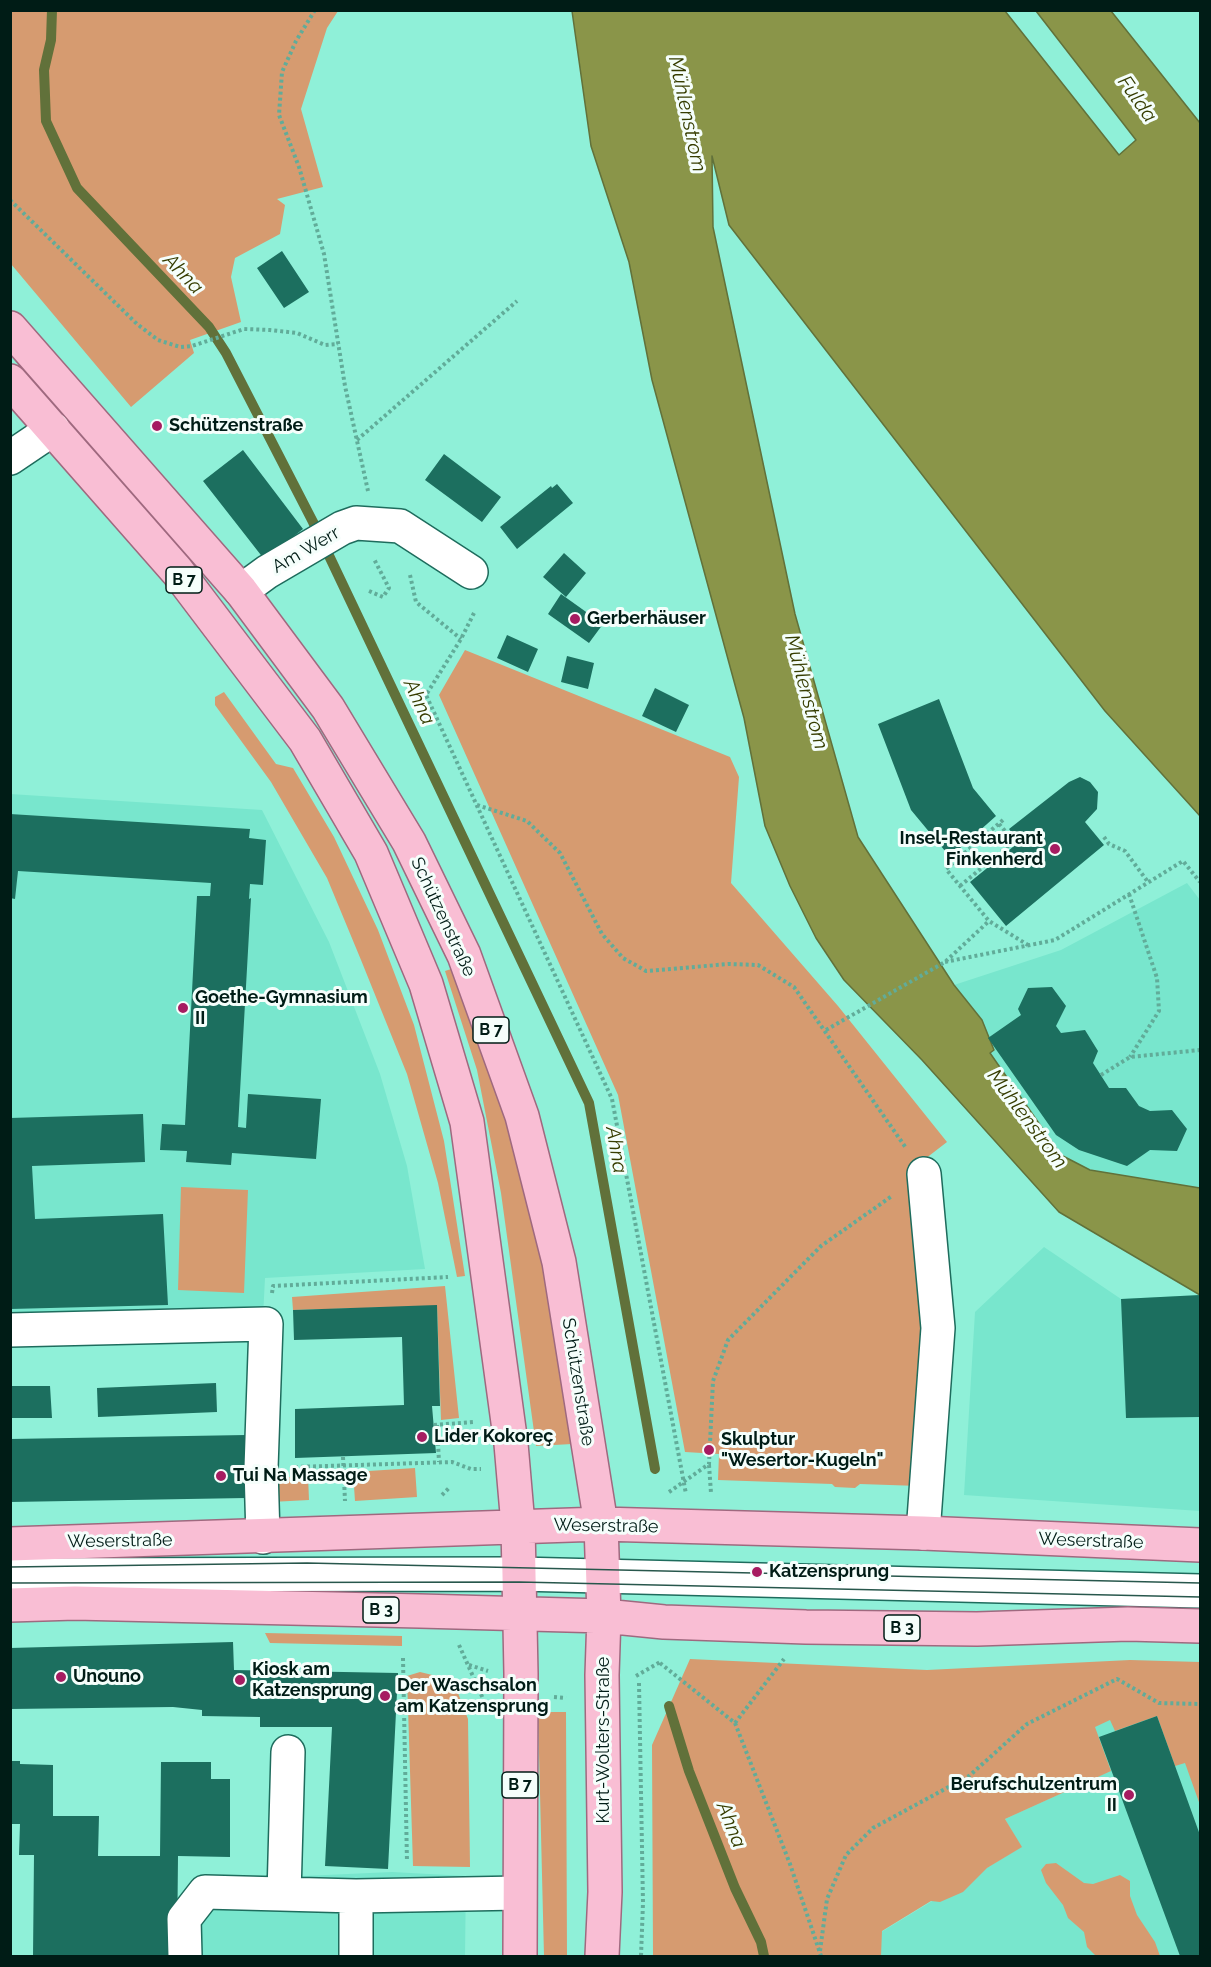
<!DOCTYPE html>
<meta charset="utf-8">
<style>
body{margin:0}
#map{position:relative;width:1211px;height:1967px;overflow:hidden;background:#8ff0d8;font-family:Raleway,sans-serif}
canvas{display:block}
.frame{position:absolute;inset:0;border:12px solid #001c16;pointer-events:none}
</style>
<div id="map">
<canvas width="1211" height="1967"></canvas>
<div class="frame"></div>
</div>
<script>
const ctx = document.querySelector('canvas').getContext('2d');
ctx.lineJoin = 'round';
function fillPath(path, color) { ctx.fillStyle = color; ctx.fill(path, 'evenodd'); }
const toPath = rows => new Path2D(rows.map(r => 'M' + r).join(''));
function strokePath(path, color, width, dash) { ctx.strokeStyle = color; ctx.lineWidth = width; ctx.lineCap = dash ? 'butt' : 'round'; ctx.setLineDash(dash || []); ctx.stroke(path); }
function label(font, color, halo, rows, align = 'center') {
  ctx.font = font + ' Raleway,sans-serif'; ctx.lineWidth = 6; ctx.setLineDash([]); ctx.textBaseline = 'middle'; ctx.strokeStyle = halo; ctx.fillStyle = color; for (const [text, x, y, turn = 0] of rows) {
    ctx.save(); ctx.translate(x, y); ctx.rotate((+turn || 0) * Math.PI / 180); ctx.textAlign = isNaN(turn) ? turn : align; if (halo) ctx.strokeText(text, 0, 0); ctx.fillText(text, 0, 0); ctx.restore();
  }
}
fillPath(toPath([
 [10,794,262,810,329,942,380,1074,407,1166,425,1269,265,1278,263,1317,11,1322],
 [1187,883,1200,900,1200,1188,1090,1170,1061,1155,990,1053,994,1050,982,1020,954,985,1061,950],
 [1044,1247,1121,1299,1200,1295,1200,1511,964,1495,975,1312],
 [1200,1662,1200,1956,877,1956,878,1934,1021,1847,1005,1819,1110,1771,1089,1713],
 [392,1872,466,1876,465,1956,194,1956,193,1881]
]), '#78e6cd');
fillPath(toPath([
 [10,11,338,11,327,28,301,109,323,187,277,199,285,205,280,234,235,258,231,277,241,322,190,340,194,353,131,407,11,264],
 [465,650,730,757,739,777,731,883,838,1006,947,1142,912,1169,929,1324,919,1486,860,1484,855,1488,835,1487,832,1484,718,1480,719,1454,685,1452,618,1095,439,695],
 [224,692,276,764,293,768,334,837,378,930,414,1025,444,1141,465,1276,457,1277,438,1183,407,1074,361,960,327,878,271,782,215,705,215,697],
 [454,968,496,1080,555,1299,572,1444,536,1446,501,1193,477,1070,445,971],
 [181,1187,248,1190,244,1293,178,1290],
 [445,1286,459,1418,441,1420,437,1306,293,1310,292,1297],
 [415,1468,417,1497,355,1501,353,1472],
 [308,1476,309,1500,271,1502,270,1478],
 [265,1633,402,1636,402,1646,270,1643],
 [690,1659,927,1670,1130,1660,1200,1662,1200,1805,1185,1763,1175,1766,1157,1716,1115,1731,1110,1720,1095,1727,1111,1771,1005,1819,1022,1847,987,1868,963,1892,940,1902,931,1901,882,1931,881,1956,653,1956,652,1745],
 [420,1672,453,1680,468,1719,470,1867,413,1866,407,1676],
 [538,1712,566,1712,567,1956,544,1956],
 [1056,1863,1084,1883,1093,1884,1120,1875,1130,1881,1130,1896,1137,1915,1155,1942,1160,1956,1096,1956,1087,1947,1084,1932,1068,1918,1063,1905,1046,1883,1041,1870,1046,1864]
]), '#d69b70');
const water = toPath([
 [572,11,1005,11,1119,155,1136,140,1036,11,1111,11,1200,123,1200,816,1105,711,729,225,712,156,713,227,795,614,858,837,954,985,982,1020,994,1050,990,1053,1061,1155,1090,1170,1200,1188,1200,1295,1059,1212,922,1060,844,980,816,938,790,886,765,826,744,718,652,380,629,262,591,146,572,11]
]);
fillPath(water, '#8a9549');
strokePath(water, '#61713a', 1.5);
strokePath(toPath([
 [52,10,51,40,44,70,46,121,77,188,209,327,226,353,313,522,589,1103,655,1469],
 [669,1706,689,1771,735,1888,761,1942,764,1956]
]), '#61713a', 10);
fillPath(toPath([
 [282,251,309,292,284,308,257,268],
 [243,450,303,529,264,559,203,481],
 [444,454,501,497,482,522,425,480],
 [557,484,573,503,517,549,500,527,551,486,552,488],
 [564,553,586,573,566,597,543,577],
 [561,594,603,624,589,643,548,614],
 [507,635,538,649,528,672,497,658],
 [567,656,594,663,588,689,561,682],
 [655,688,689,705,676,732,642,716],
 [939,699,973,788,996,816,950,857,911,810,878,724],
 [1080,777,1090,782,1098,792,1097,809,1085,822,1104,845,1006,926,970,882,1019,842,1009,829,1069,782],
 [10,814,250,829,249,838,266,840,263,885,250,884,249,899,251,898,238,1127,246,1128,248,1094,321,1099,316,1159,232,1153,231,1165,186,1162,187,1151,160,1150,162,1124,185,1125,197,896,210,896,211,883,18,871,15,899,10,898],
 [1052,987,1066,1006,1056,1026,1061,1033,1085,1030,1098,1051,1093,1063,1109,1088,1126,1088,1139,1106,1150,1111,1172,1110,1187,1129,1177,1151,1150,1150,1127,1166,1079,1150,1056,1135,988,1038,1021,1015,1018,1009,1028,988],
 [143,1114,145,1162,32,1166,35,1219,163,1214,168,1305,10,1309,10,1118],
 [1200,1295,1200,1417,1126,1418,1121,1299],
 [437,1305,440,1406,432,1406,436,1453,295,1458,295,1409,404,1405,402,1337,294,1340,293,1310],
 [216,1383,217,1412,98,1417,97,1388],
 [10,1386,50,1386,52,1418,10,1418],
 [246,1435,246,1498,10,1502,10,1439],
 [233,1642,234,1670,398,1673,388,1869,325,1866,332,1727,260,1727,260,1717,202,1716,202,1710,173,1707,10,1709,10,1648],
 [1157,1716,1200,1835,1200,1956,1180,1956,1099,1737],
 [10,1761,20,1761,20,1764,53,1765,53,1816,99,1816,98,1856,160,1856,161,1762,211,1762,211,1779,230,1779,230,1857,178,1856,177,1956,33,1956,34,1855,19,1855,20,1824,10,1824]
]), '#1c6f5f');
const minor = toPath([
 [10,458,53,429],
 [241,591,267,572,342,528,356,523,400,526,471,572],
 [10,1330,266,1324,261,1468,263,1537],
 [923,1533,938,1328,924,1174],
 [10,1575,519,1574,1200,1591],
 [284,1894,288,1752],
 [185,1956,184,1919,205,1892,356,1896],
 [356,1956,356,1896,519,1893]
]);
const major = toPath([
 [10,328,241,591,328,708,409,842,464,955,522,1116,559,1262,601,1524,604,1616,602,1675,605,1892,602,1956],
 [10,381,177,571,305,740,371,853,426,984,467,1122,511,1444,518,1525,521,1674,520,1956],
 [10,1544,601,1524,923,1533,1200,1545],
 [10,1605,75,1603,420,1611,604,1616,664,1622,806,1627,977,1629,1128,1624,1200,1626]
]);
strokePath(minor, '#1e6c5d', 36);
strokePath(major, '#9f697f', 36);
strokePath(toPath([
 [315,10,296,41,282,72,279,115,299,167,324,254,345,386,368,491],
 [10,200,137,324,158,340,180,347,192,346,244,329,270,330,297,333,325,345,338,344],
 [357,440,517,301],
 [410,575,416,602,461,639],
 [369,591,383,597,389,588,374,559],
 [474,613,461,639,426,695,612,1099,686,1494],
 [477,805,527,821,560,853,602,934,623,958,646,971,729,964,758,965,794,987,906,1148],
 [1003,820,946,869,989,921,1028,945],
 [1104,837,1109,844,1125,851,1148,882],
 [970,839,974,844],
 [960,886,1014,841,999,824],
 [1129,894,1157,978,1159,1011,1130,1057],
 [945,962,1055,940,1183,861,1200,882],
 [826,1030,945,962,989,921],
 [1101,1075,1130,1057,1200,1050],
 [272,1293,273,1286,448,1277],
 [434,1425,473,1422],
 [437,1425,439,1462],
 [343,1457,345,1501],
 [709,1465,711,1493],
 [295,1467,452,1462,471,1469,481,1469],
 [669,1492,709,1464,713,1381,728,1340,821,1246,892,1196],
 [442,1495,450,1487],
 [459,1645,484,1701],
 [403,1658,407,1862],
 [660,1663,735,1723,790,1864,821,1956],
 [469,1665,488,1671],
 [636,1676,660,1662],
 [639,1683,643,1903,641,1956],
 [554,1697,566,1698],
 [735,1723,784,1659],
 [820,1951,827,1899,846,1855,873,1828,969,1776,1027,1724,1117,1679,1159,1703,1200,1704]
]), '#61ac99', 4, [3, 3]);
strokePath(minor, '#fff', 33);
strokePath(major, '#f9bed4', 33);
strokePath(toPath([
 [10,1567,307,1563,1200,1583],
 [10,1583,519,1582,1200,1597]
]), '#28574c', 1.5);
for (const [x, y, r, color] of [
 [157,426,6,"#a61c61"],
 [575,619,6,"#a61c61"],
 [1055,849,6,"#a61c61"],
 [183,1008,6,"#a61c61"],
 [422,1437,6,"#a61c61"],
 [709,1450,6,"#a61c61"],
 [221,1476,6,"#a61c61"],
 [757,1572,6,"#a61c61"],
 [61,1677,6,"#a61c61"],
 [240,1680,6,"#a61c61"],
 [385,1696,6,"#a61c61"],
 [1129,1795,6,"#a61c61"]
]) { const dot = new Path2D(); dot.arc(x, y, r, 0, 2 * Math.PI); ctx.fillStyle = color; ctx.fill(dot); strokePath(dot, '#f5fefb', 2); }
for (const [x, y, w] of [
 [184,580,36],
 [491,1030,36],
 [381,1610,36],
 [902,1628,36],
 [520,1785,36]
]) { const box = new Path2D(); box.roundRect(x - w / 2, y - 13, w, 26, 4.5); ctx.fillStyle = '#f5fefb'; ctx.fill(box); strokePath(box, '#001c16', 1.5); }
label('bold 16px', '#001c16', null, [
 ["B 7",184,580],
 ["B 7",491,1030],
 ["B 3",381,1610],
 ["B 3",902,1628],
 ["B 7",520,1785]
]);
label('bold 18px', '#001c16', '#f5fefb', [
 ["Schützenstraße",169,426],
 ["Gerberhäuser",587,619],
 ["Insel-Restaurant",1043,839,"right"],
 ["Finkenherd",1043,860,"right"],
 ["Goethe-Gymnasium",195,998],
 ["II",195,1019],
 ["Lider Kokoreç",434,1437],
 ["Skulptur",721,1440],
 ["\"Wesertor-Kugeln\"",721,1461],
 ["Tui Na Massage",233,1476],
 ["Katzensprung",769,1572],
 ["Kiosk am",252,1670],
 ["Katzensprung",252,1691],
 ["Unouno",73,1677],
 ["Der Waschsalon",397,1686],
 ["am Katzensprung",397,1707],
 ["Berufschulzentrum",1117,1785,"right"],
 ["II",1117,1806,"right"]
], 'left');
label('18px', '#001c16', '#f5fefb', [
 ["Am Werr",306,550,-30],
 ["Schützenstraße",443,917,65],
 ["Schützenstraße",578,1382,81],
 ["Weserstraße",606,1526,1],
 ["Weserstraße",120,1541,-1],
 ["Weserstraße",1091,1541,2],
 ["Kurt-Wolters-Straße",604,1740,-90]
]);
label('italic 20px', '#363d00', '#f5fefb', [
 ["Fulda",1137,99,55],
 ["Mühlenstrom",687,114,78],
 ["Ahna",183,274,46],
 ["Mühlenstrom",806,692,75],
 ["Ahna",419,702,65],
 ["Mühlenstrom",1027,1119,53],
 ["Ahna",616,1150,80],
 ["Ahna",731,1825,68]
]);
</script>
